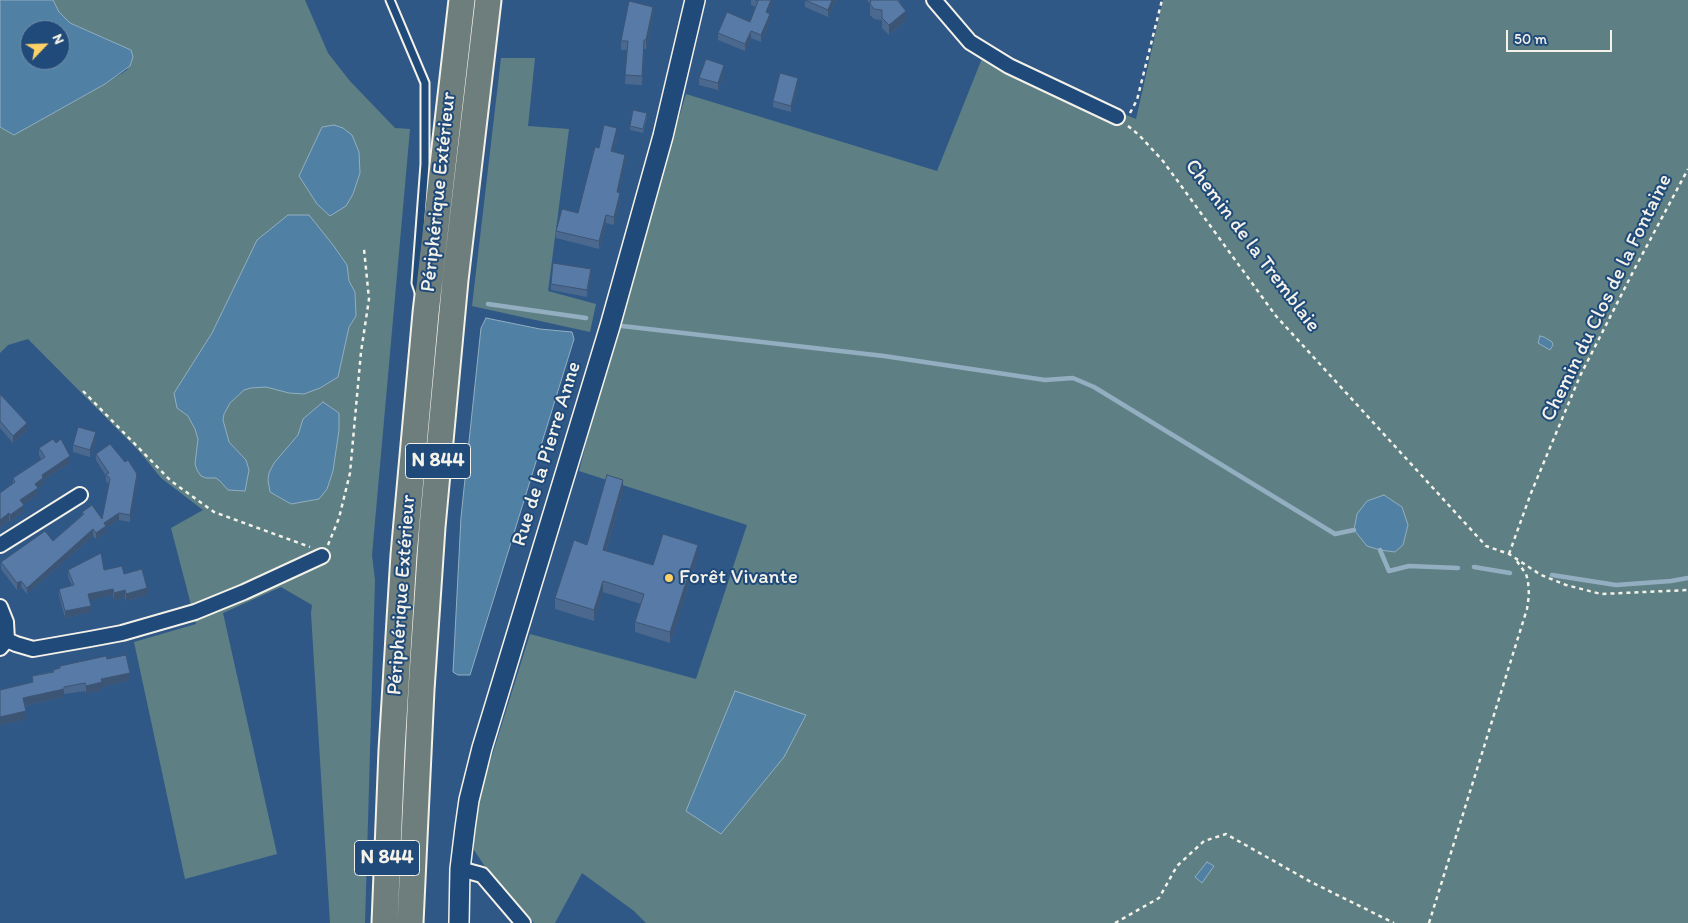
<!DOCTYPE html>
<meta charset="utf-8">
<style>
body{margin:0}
#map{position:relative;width:1688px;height:923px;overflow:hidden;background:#305887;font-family:Itim,sans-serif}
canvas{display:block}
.north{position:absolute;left:20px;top:20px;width:50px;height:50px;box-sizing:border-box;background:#1f4a7a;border:1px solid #748da6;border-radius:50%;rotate:66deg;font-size:14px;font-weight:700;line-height:20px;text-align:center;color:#f4f1e8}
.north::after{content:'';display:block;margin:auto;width:18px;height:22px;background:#ffd166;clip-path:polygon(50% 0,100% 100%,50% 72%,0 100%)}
.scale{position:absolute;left:1506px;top:30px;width:106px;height:22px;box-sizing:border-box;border:2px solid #f4f1e8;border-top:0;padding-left:6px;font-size:15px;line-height:18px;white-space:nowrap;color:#f4f1e8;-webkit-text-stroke:4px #1f4a7a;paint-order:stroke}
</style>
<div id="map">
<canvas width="1688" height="923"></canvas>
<div class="north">N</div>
<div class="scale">50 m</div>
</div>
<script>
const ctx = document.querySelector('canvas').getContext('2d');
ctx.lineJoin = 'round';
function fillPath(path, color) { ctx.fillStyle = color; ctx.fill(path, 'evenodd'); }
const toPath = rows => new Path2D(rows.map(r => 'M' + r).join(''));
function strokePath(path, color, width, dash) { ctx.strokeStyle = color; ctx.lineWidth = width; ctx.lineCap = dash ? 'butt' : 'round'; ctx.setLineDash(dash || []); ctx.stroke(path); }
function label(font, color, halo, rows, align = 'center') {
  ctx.font = font + ' Itim,sans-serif'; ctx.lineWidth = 4; ctx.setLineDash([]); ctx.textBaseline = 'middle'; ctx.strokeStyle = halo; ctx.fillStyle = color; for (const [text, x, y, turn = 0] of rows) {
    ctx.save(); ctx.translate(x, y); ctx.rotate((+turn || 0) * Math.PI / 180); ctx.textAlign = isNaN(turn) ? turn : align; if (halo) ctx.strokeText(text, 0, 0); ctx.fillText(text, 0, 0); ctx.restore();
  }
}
fillPath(toPath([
 [53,0,305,0,328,53,349,80,395,128,410,129,372,555,375,580,365,923,330,923,311,613,312,605,281,587,223,613,277,854,185,879,134,642,196,624,171,528,203,510,161,478,139,451,28,339,8,345,0,353,0,127,14,135,105,84,127,70,132,62,131,50,70,23,59,12],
 [1163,0,1688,0,1688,923,646,923,634,911,582,873,555,923,534,923,486,868,474,850,472,827,476,807,530,634,696,679,747,525,579,471,617,324,686,94,937,171,983,56,1136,119],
 [501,58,535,58,528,126,569,129,548,291,596,304,590,332,472,306]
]), '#5e8084');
const water = toPath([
 [0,0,53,0,59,12,70,23,131,50,133,57,130,66,105,84,14,135,0,127,0,0],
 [30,30,60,30,60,60,30,60,30,30],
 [334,125,343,128,352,135,359,152,360,173,353,194,346,206,330,216,317,204,299,176,322,127,334,125],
 [288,215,309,215,333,245,347,265,349,281,355,292,356,316,349,327,338,377,320,388,304,394,289,393,266,387,251,388,244,390,230,403,224,414,223,420,229,442,246,460,249,470,245,491,228,490,220,481,216,478,206,478,201,476,197,470,195,464,198,439,195,429,188,416,177,408,174,393,212,333,257,240,288,215],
 [486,318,540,329,572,332,574,339,470,675,458,675,453,672,461,517,481,328,486,318],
 [1540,336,1544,337,1552,342,1553,345,1550,350,1538,343,1540,336],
 [323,402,339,413,339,430,333,471,327,489,319,499,291,504,270,492,268,480,269,473,274,463,298,435,303,419,323,402],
 [1384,495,1402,507,1408,525,1403,545,1395,552,1380,550,1367,546,1354,530,1357,514,1367,501,1384,495],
 [735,691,806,715,784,757,721,834,686,811,735,691],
 [1207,862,1214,866,1202,883,1195,877,1207,862]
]);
fillPath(water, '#5081a5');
strokePath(water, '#92aec0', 1);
strokePath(toPath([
 [488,304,586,318],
 [622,326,884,356,1045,380,1073,378,1094,387,1335,534,1354,530],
 [1380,550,1389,571,1409,566,1458,568],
 [1474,567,1510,573],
 [1552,575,1616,585,1671,581,1688,578]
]), '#92aec0', 4.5);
const lane = toPath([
 [390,0,425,83,425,164,416,283,419,292]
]);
const street = toPath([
 [934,0,970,42,1009,66,1117,117],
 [0,545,80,495],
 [0,607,6,622,7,640],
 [0,648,7,640,16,644,33,649,90,639,122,633,195,612,244,592,322,556],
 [460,869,482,875,523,923]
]);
const secondary = toPath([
 [459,923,460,869,465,828,469,800,482,748,610,326,663,136,695,0]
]);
const highway = toPath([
 [385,923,392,750,404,555,426,313,462,0],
 [410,923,421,690,432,527,455,280,488,0]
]);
strokePath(lane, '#f4f1e8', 11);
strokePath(street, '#f4f1e8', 18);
strokePath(secondary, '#f4f1e8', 22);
strokePath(highway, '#f4f1e8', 29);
strokePath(toPath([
 [1130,113,1137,100,1162,0],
 [1128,126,1139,135,1163,161,1276,316,1486,546,1509,554,1541,575,1566,585,1601,594,1688,590],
 [83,391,171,481,214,512,310,547],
 [328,545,339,518,350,473,361,352,369,299,364,249],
 [1509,554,1531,493,1580,376,1635,268,1688,169],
 [1115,923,1159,898,1177,866,1204,841,1226,834,1311,882,1394,923],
 [1429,923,1527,609,1529,595,1528,581,1526,574,1516,560]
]), '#f4f1e8', 2.5, [4, 4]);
strokePath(lane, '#1f4a7a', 7);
strokePath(street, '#1f4a7a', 14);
strokePath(secondary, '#1f4a7a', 19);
strokePath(highway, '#6d7e7c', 25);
fillPath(toPath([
 [751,0,773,0,768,13,770,21,761,42,751,38,745,51,718,40,718,33,750,22,756,7,751,5],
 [805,0,836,0,828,17,805,7],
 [867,0,900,0,900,3,906,21,889,35,882,28,882,20,874,19,870,15,870,4],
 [653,16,646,49,644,49,642,85,625,84,627,50,621,50,621,41],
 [724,72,718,90,699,85,699,78],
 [798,85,791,112,773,107,773,101],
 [647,117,643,133,630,130,630,126],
 [617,136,613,152,625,162,618,193,620,201,614,225,606,223,599,249,556,238,556,231,578,213,599,148],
 [591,276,587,297,551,290,551,284],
 [0,394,27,430,13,443,0,428],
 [96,439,90,457,73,452,73,445],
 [39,448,70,463,43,480,43,485,38,488,38,494,23,504,24,511,10,522,9,520,0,527,0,493,13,484,13,478,41,459,39,455],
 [96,454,137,481,130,522,119,520,106,528,106,533,96,539,93,536,27,594,21,587,17,590,1,569,1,562,53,541,82,515,82,512,102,519,109,484,106,481,106,476,96,460],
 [623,491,606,551,653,565,698,556,670,643,635,632,635,622,641,604,603,592,594,621,555,609,555,598,587,545],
 [68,570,104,570,124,574,147,595,126,601,125,597,114,600,113,595,90,600,91,612,65,618,59,595,59,589,72,586,68,576],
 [107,659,130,680,102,687,102,690,86,694,85,691,64,694,64,697,24,706,26,719,0,725,32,682,32,676]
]), '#4b698f');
fillPath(toPath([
 [771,0,773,0,766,19,766,12],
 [832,0,836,0,828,17,828,10],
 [653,7,653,16,646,49,646,40],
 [906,11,906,21,889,35,889,25],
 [770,14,770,21,761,42,761,35],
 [751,31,751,38,745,51,745,44],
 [644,40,644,49,642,85,642,76],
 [724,65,724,72,718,90,718,83],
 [798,78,798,85,791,112,791,106],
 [617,128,617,136,611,159,611,151],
 [625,155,625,162,617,200,617,192],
 [620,193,620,201,614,225,614,217],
 [606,215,606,223,599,249,599,241],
 [591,269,591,276,587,297,587,290],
 [27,423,27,430,13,443,13,436],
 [96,432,96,439,90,457,90,450],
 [70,456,70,463,43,480,43,485,38,488,38,494,20,507,20,500,35,484,42,475],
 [137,474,137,481,134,501,130,522,130,515],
 [623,480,623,491,603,561,603,550],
 [24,505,24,511,10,522,10,515],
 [9,513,9,520,0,527,0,520],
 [119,513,119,520,106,528,106,533,96,539,96,533,104,523],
 [93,529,93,536,27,594,27,588],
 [698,545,698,556,670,643,670,632],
 [21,581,21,587,17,590,17,583],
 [603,581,603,592,594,621,594,610],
 [147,588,147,595,126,601,126,594],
 [113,589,113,595,88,601,88,594],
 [125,590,125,597,114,600,114,593],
 [91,606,91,612,65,618,65,611],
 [130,673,130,680,102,687,102,690,86,694,86,686,101,679],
 [64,689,64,697,23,706,23,698],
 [26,711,26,719,0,725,0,717]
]), '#3d5574');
const building = toPath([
 [756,0,771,0,766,12,770,14,761,35,751,31,745,44,718,33,727,12,750,22,758,1,756,0],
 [805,0,832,0,828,10,805,0],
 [871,0,900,0,898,1,906,11,889,25,882,18,882,10,874,9,870,4,871,0],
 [629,1,653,7,646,40,644,40,642,76,625,75,628,41,621,41,629,1],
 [706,59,724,65,718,83,699,78,706,59],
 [780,73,798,78,791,106,773,101,780,73],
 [633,110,647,113,643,129,630,126,633,110],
 [604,125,617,128,611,151,625,155,617,192,620,193,614,217,606,215,599,241,556,231,562,209,578,213,595,147,599,148,604,125],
 [553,263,591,269,587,290,551,284,553,263],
 [0,394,27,423,13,436,0,421,0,394],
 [78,427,96,432,90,450,73,445,78,427],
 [53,439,56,443,61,439,70,456,42,475,43,478,35,484,38,488,20,500,24,505,10,515,9,513,0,520,0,493,15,482,13,478,45,457,39,448,53,439],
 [110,444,125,462,128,460,137,474,130,515,119,513,104,523,106,526,96,533,93,529,27,588,21,581,17,583,1,562,45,531,53,541,84,514,82,512,92,505,102,519,110,479,106,474,109,473,96,454,110,444],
 [607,475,623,480,603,550,653,565,663,534,698,545,670,632,635,622,644,594,603,581,594,610,555,598,574,540,587,545,607,475],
 [101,553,104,570,122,566,124,574,142,569,147,588,126,594,125,590,114,593,113,589,88,594,91,606,65,611,59,589,74,585,68,570,101,553],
 [126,655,130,673,101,679,102,682,86,686,85,683,64,687,64,689,23,698,26,711,0,717,0,690,33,682,32,676,54,672,53,670,60,668,60,666,106,656,107,659,126,655]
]);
fillPath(building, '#577aa6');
strokePath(building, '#3d5574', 1);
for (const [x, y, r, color] of [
 [669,578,5,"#ffd166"]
]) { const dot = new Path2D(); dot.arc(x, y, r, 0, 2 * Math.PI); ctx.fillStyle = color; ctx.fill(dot); strokePath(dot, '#1f4a7a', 2); }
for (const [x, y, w] of [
 [438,461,65],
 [387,858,65]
]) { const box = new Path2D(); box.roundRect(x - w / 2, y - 17.5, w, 35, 4); ctx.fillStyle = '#1f4a7a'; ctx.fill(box); strokePath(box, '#f4f1e8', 1); }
label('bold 20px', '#f4f1e8', null, [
 ["N 844",438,461],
 ["N 844",387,858]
]);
label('21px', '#f4f1e8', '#1f4a7a', [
 ["Périphérique Extérieur",439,192,-84],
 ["Chemin de la Tremblaie",1252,246,53],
 ["Chemin du Clos de la Fontaine",1607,298,-64],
 ["Rue de la Pierre Anne",547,454,-73],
 ["Périphérique Extérieur",402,595,-86]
]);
label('21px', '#f4f1e8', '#1f4a7a', [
 ["Forêt Vivante",679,578]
], 'left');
</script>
